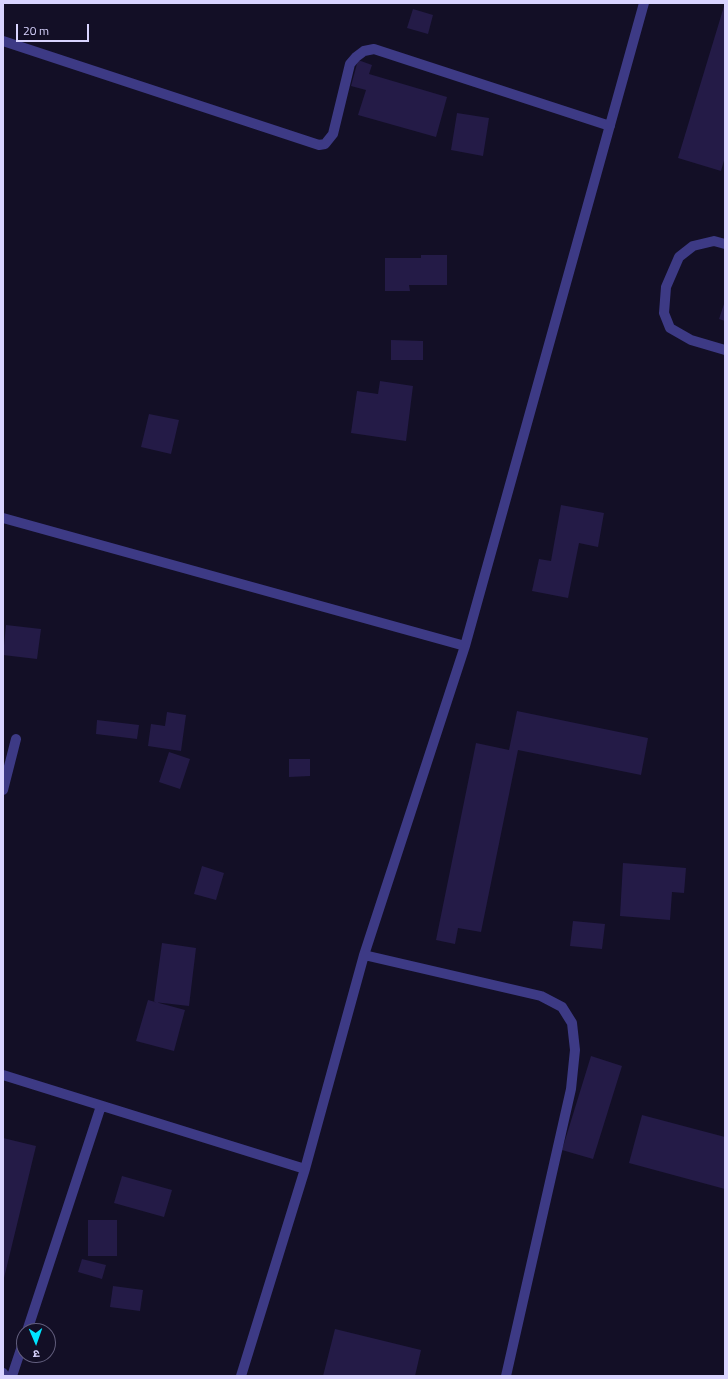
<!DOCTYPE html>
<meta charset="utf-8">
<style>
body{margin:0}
#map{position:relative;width:728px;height:1379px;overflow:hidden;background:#130f26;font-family:"Titillium Web","Noto Sans Devanagari",sans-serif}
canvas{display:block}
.frame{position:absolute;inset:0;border:4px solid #d9d4ff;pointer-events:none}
.north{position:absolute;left:16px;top:1323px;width:40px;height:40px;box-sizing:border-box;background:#130f26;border:1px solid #625e7d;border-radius:50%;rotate:178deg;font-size:11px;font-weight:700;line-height:16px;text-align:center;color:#d9d4ff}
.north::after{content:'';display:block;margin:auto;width:14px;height:18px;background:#00e5ff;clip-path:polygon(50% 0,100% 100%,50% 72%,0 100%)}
.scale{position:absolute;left:16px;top:24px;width:73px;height:18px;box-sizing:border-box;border:2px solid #d9d4ff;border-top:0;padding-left:5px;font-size:12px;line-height:14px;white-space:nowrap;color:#d9d4ff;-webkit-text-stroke:3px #130f26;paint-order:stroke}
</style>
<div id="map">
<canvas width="728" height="1379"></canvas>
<div class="frame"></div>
<div class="north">उ</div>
<div class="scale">20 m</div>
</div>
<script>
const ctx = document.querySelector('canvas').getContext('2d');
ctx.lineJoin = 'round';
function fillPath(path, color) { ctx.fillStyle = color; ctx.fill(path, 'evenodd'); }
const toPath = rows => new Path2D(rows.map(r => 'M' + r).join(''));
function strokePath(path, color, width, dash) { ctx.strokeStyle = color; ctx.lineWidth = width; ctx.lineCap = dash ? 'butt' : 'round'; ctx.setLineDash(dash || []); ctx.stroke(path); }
fillPath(toPath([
 [725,3,725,157,721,171,678,158],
 [413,9,433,15,428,34,407,28],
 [358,60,372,65,369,74,447,97,436,137,358,115,366,90,351,86],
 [457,113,489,118,483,156,451,150],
 [421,255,447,255,447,285,409,285,410,291,385,291,385,258,421,258],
 [725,301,725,321,719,319],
 [391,340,423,341,423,360,391,360],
 [380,381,413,386,406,441,351,433,357,391,378,394],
 [149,414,179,420,171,454,141,447],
 [561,505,604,513,598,547,579,543,568,598,532,591,539,559,551,561],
 [6,625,41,629,37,659,3,655],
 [517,711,648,738,641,775,518,750,481,932,458,928,455,944,436,940,476,743,509,750],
 [167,712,186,715,181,751,148,746,151,724,165,726],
 [97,720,139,725,137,739,96,734],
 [169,752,190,759,180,789,159,782],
 [289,759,310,759,310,776,289,777],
 [623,863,686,868,684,893,672,892,670,920,620,916],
 [202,866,224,873,216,900,194,894],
 [573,921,605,924,602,949,570,946],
 [162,943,196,948,189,1006,154,1002],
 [148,1000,185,1010,174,1051,136,1041],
 [591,1056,622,1066,593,1159,562,1150],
 [642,1115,725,1137,725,1189,629,1163],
 [3,1138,36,1146,4,1278,3,1278],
 [122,1176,172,1190,164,1217,114,1203],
 [88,1220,117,1220,117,1256,88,1256],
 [82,1259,106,1265,102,1279,78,1272],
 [113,1286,143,1290,140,1311,110,1307],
 [335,1329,421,1350,415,1376,323,1376]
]), '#241b47');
strokePath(toPath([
 [3,41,319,145,325,144,333,134,350,64,356,57,364,51,374,49,610,126],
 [725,244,714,241,693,246,679,257,666,287,664,313,670,328,691,340,725,350],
 [3,518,465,646],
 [3,790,16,739],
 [364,955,541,996,562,1007,572,1023,575,1050,571,1089,506,1376],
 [3,1075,305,1169],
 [27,1331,101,1106],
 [3,1373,5,1376],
 [12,1376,24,1340],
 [241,1376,305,1169,364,955,465,646,644,3]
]), '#3d3a85', 10);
</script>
